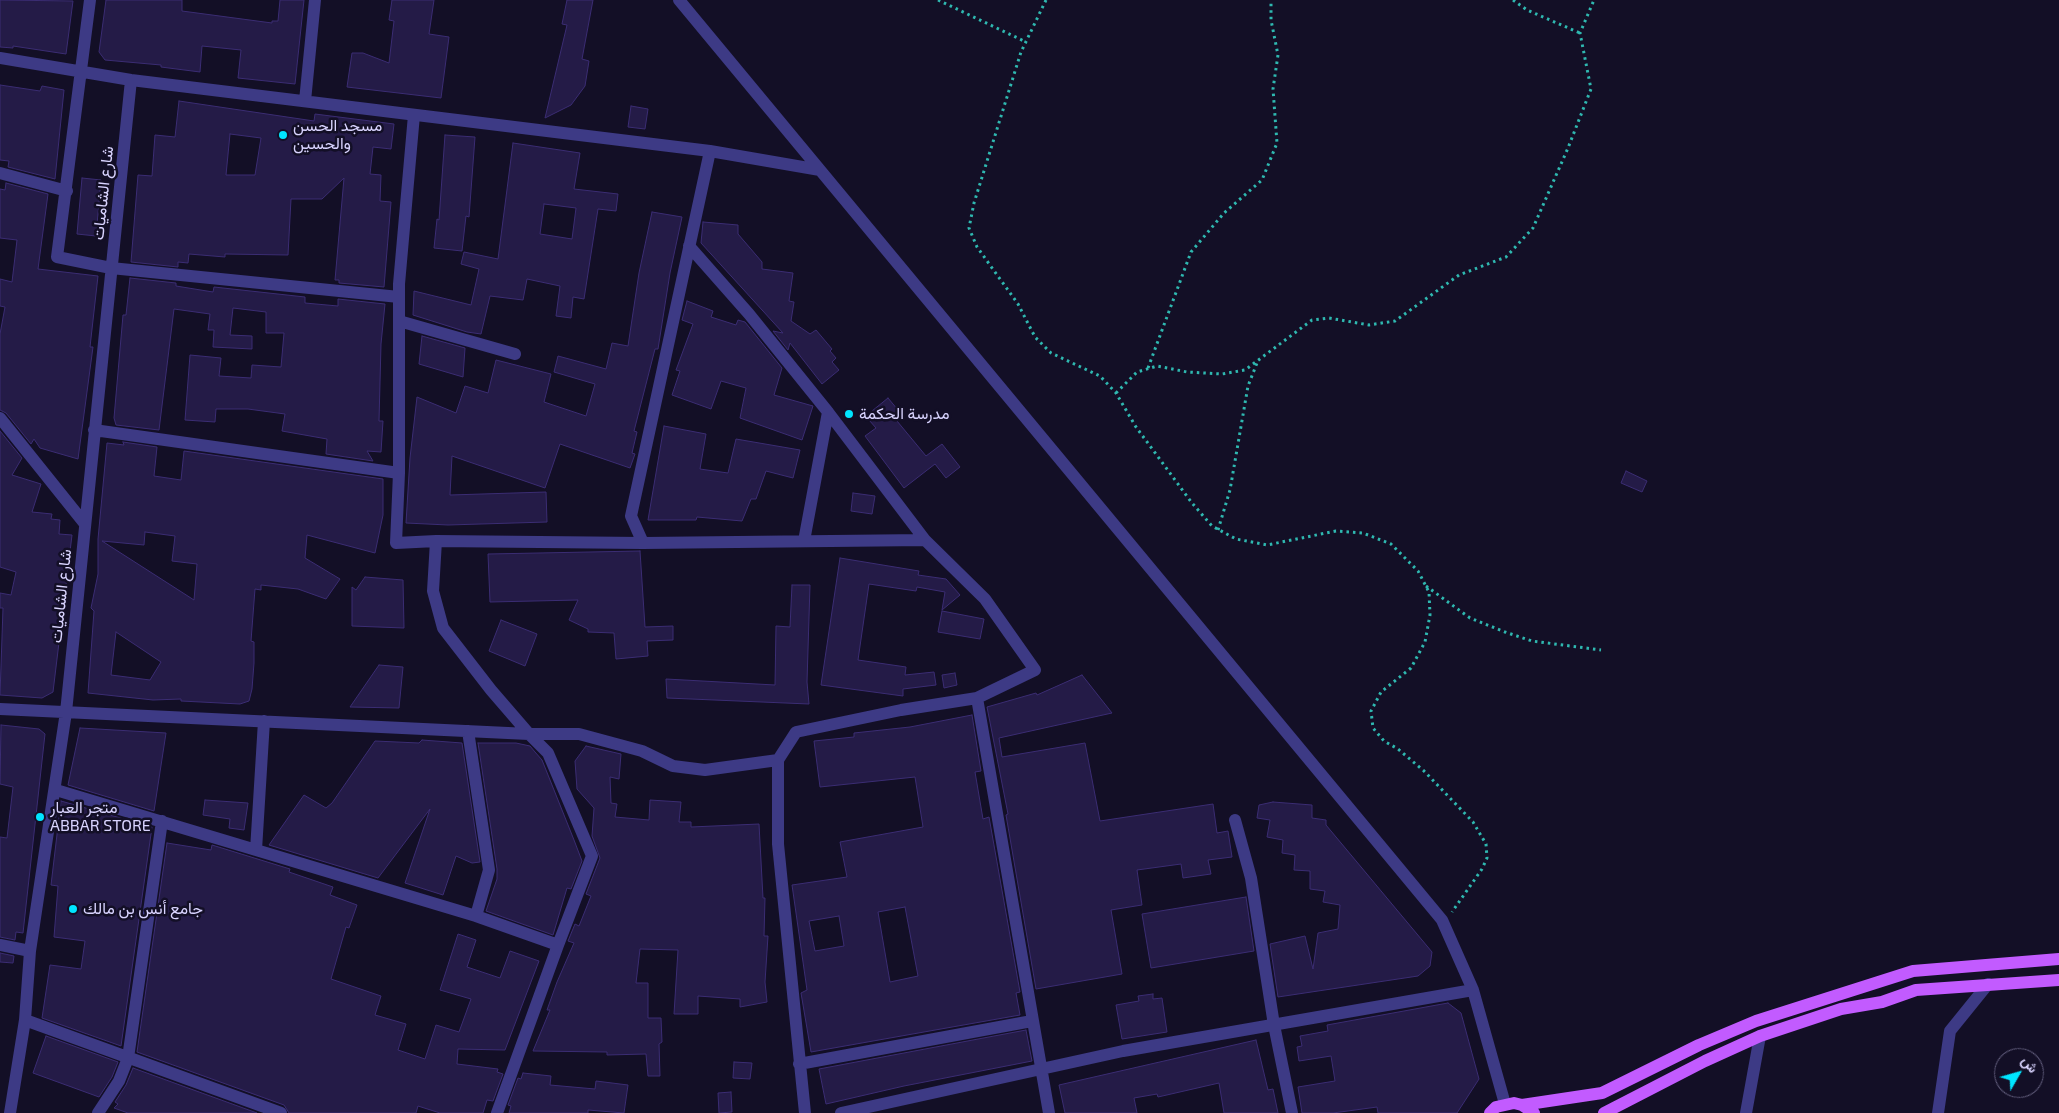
<!DOCTYPE html>
<meta charset="utf-8">
<style>
body{margin:0}
#map{position:relative;width:2059px;height:1113px;overflow:hidden;background:#130f26;font-family:"Exo 2",Vazirmatn,sans-serif}
canvas{display:block}
.north{position:absolute;left:1994px;top:1048px;width:50px;height:50px;box-sizing:border-box;background:#130f26;border:1px solid #625e7d;border-radius:50%;rotate:52deg;font-size:14px;font-weight:700;line-height:20px;text-align:center;color:#d9d4ff}
.north::after{content:'';display:block;margin:auto;width:18px;height:22px;background:#00e5ff;clip-path:polygon(50% 0,100% 100%,50% 72%,0 100%)}
</style>
<div id="map">
<canvas width="2059" height="1113"></canvas>
<div class="north">ش</div>
</div>
<script>
const ctx = document.querySelector('canvas').getContext('2d');
ctx.lineJoin = 'round';
function fillPath(path, color) { ctx.fillStyle = color; ctx.fill(path, 'evenodd'); }
const toPath = rows => new Path2D(rows.map(r => 'M' + r).join(''));
function strokePath(path, color, width, dash) { ctx.strokeStyle = color; ctx.lineWidth = width; ctx.lineCap = dash ? 'butt' : 'round'; ctx.setLineDash(dash || []); ctx.stroke(path); }
function label(font, color, halo, rows, align = 'center') {
  ctx.font = font + ' "Exo 2",Vazirmatn,sans-serif'; ctx.lineWidth = 5; ctx.setLineDash([]); ctx.textBaseline = 'middle'; ctx.strokeStyle = halo; ctx.fillStyle = color; for (const [text, x, y, turn = 0] of rows) {
    ctx.save(); ctx.translate(x, y); ctx.rotate((+turn || 0) * Math.PI / 180); ctx.textAlign = isNaN(turn) ? turn : align; if (halo) ctx.strokeText(text, 0, 0); ctx.fillText(text, 0, 0); ctx.restore();
  }
}
const building = toPath([
 [0,0,73,1,66,54,13,46,13,48,0,47,0,0],
 [106,0,182,0,182,11,272,23,272,21,278,21,280,0,304,0,295,84,238,78,241,50,202,46,200,72,161,67,161,65,105,60,99,52,106,0],
 [392,0,434,0,429,34,449,37,441,98,347,87,352,53,363,53,389,63,394,21,389,20,392,0],
 [567,0,593,0,582,59,589,61,585,86,571,105,545,118,567,25,562,24,567,0],
 [0,85,40,91,42,86,64,90,55,179,8,167,9,161,0,160,0,85],
 [179,101,314,121,315,114,394,124,391,149,373,147,370,174,381,175,380,201,391,202,384,287,339,283,339,280,335,280,344,178,322,199,291,199,288,255,225,254,225,257,189,254,188,263,178,262,178,267,131,262,138,175,152,176,155,135,175,137,179,101],
 [230,134,261,138,255,175,226,175,230,134],
 [631,106,648,109,645,129,628,127,631,106],
 [445,135,475,137,469,217,466,216,462,251,434,248,437,219,439,220,445,135],
 [513,143,580,153,574,189,618,194,616,211,598,209,584,299,573,297,571,318,556,316,560,286,527,279,523,300,490,296,481,334,467,332,413,315,414,291,471,305,479,269,461,264,464,252,498,259,513,143],
 [544,204,576,208,572,239,540,234,544,204],
 [82,178,101,180,96,236,77,234,82,178],
 [6,183,48,194,38,269,98,276,90,347,93,347,78,459,40,448,34,439,31,444,6,413,0,410,0,334,5,307,0,306,0,279,12,282,17,240,0,238,0,189,5,190,6,183],
 [652,212,682,217,670,273,658,349,655,349,634,431,637,432,632,453,635,454,630,468,560,444,545,488,452,456,450,495,546,492,547,522,448,525,406,523,410,458,417,397,456,413,465,386,488,393,496,360,551,374,544,402,586,416,595,384,554,372,558,356,606,369,612,343,628,346,639,273,652,212],
 [703,222,738,225,738,234,762,262,762,269,793,273,789,301,794,302,791,321,810,334,816,330,832,349,830,351,836,358,832,362,839,370,822,384,790,343,788,350,773,331,783,333,701,243,703,222],
 [130,278,176,283,176,286,213,292,214,287,305,297,305,303,338,306,338,299,385,304,381,344,379,421,383,421,381,452,367,451,373,461,326,454,327,439,282,431,285,414,248,409,216,409,215,422,185,420,190,355,221,358,219,376,251,378,252,365,281,367,284,333,266,333,266,312,233,308,230,335,252,336,252,349,213,347,214,330,208,330,210,314,174,309,159,430,116,425,114,418,123,315,126,315,130,278],
 [687,301,713,311,711,317,736,325,738,320,745,322,782,368,774,395,813,406,802,440,740,418,746,388,721,381,711,409,672,395,680,371,676,370,693,324,682,320,687,301],
 [422,336,465,348,463,377,419,364,422,336],
 [888,398,903,416,897,421,926,456,942,444,960,467,946,478,935,464,904,488,865,436,876,428,869,420,875,415,872,411,888,398],
 [664,426,706,434,700,469,728,473,736,439,800,450,793,478,766,471,756,499,751,499,742,521,697,517,696,520,648,520,664,426],
 [0,431,22,458,12,475,41,484,32,512,52,514,51,519,60,520,59,534,72,535,53,692,42,698,0,695,3,608,0,608,0,593,11,595,16,572,0,567,0,431],
 [123,442,157,447,154,476,181,480,184,451,383,479,383,515,375,553,307,535,305,558,340,579,326,599,298,589,261,585,261,590,255,589,251,641,254,642,254,663,252,689,249,701,240,704,181,701,181,699,153,700,88,693,94,611,91,608,98,574,98,539,107,443,124,445,123,442],
 [145,532,175,536,172,561,197,564,194,600,102,541,144,545,145,532],
 [116,632,161,662,150,680,111,675,116,632],
 [1626,471,1647,481,1642,492,1621,483,1626,471],
 [853,493,875,496,872,514,851,511,853,493],
 [640,551,645,627,673,626,673,640,647,641,648,656,616,659,614,633,588,632,588,629,569,620,578,600,490,602,488,554,640,551],
 [840,558,919,571,918,575,946,579,960,595,942,610,945,592,917,587,916,591,869,584,858,660,906,667,905,675,934,672,936,685,903,689,903,696,821,685,840,558],
 [365,577,403,580,404,628,352,626,352,587,356,590,365,577],
 [792,585,810,585,807,682,809,704,667,698,666,679,775,685,776,626,790,627,792,585],
 [942,611,984,619,980,639,938,632,942,611],
 [501,620,537,634,525,666,489,651,501,620],
 [379,665,403,667,399,708,350,707,379,665],
 [955,673,957,685,944,688,942,675,955,673],
 [1082,675,1112,713,999,738,1002,757,1085,743,1100,821,1213,804,1217,833,1228,831,1232,857,1208,860,1211,874,1183,878,1181,864,1137,870,1142,905,1111,910,1122,974,1036,989,1006,815,1008,814,987,707,1036,693,1037,695,1082,675],
 [972,715,981,771,975,772,983,819,989,817,1020,992,1016,993,1020,1015,811,1052,801,993,807,990,792,885,847,877,840,842,923,827,915,777,820,787,814,741,854,737,854,733,910,727,972,715],
 [905,907,918,976,890,982,878,912,905,907],
 [839,916,844,946,815,951,809,921,839,916],
 [1,725,39,729,45,734,23,933,16,932,15,940,0,937,0,837,7,838,13,787,0,784,1,725],
 [80,728,166,733,154,811,68,785,80,728],
 [422,740,462,743,480,862,472,863,456,856,443,895,405,883,430,809,378,878,269,845,304,795,326,808,332,803,375,741,419,743,422,740],
 [478,743,516,743,530,746,535,752,542,760,574,840,582,861,571,889,567,888,553,935,486,911,497,879,497,869,478,743],
 [586,746,621,754,619,779,610,777,611,803,617,804,615,817,649,820,650,800,681,802,679,822,691,822,691,827,759,824,763,898,765,898,764,936,768,936,765,982,767,1002,740,1007,740,999,698,996,698,1014,674,1014,678,950,640,949,636,983,648,983,648,1018,661,1018,662,1042,659,1044,660,1076,648,1076,646,1054,607,1055,607,1052,533,1051,550,1010,547,1010,557,982,574,943,568,941,575,924,579,926,591,896,586,894,600,858,592,836,594,808,577,789,575,761,586,746],
 [205,800,248,803,244,830,229,828,230,819,203,815,205,800],
 [61,801,152,827,121,1046,42,1018,50,965,81,969,85,941,54,937,58,886,51,885,61,801],
 [1273,802,1312,805,1312,818,1326,820,1326,825,1432,952,1430,966,1418,976,1278,997,1270,944,1305,936,1313,969,1318,933,1338,929,1340,905,1323,902,1325,891,1310,889,1310,871,1294,870,1295,855,1282,853,1283,840,1267,837,1270,820,1257,818,1259,805,1273,802],
 [167,843,211,850,212,845,290,869,289,872,333,887,330,895,357,905,349,928,346,927,331,979,381,996,375,1015,406,1024,398,1050,425,1059,436,1025,459,1032,471,999,440,990,458,934,476,940,467,967,500,978,510,951,539,961,505,1050,458,1049,457,1064,498,1069,497,1072,503,1074,493,1101,487,1100,483,1113,440,1113,418,1106,416,1113,289,1113,284,1105,137,1052,167,843],
 [1246,897,1254,951,1151,968,1142,914,1246,897],
 [0,953,14,956,13,963,0,962,0,953],
 [1153,994,1153,999,1162,998,1167,1032,1122,1039,1116,1005,1139,1001,1138,996,1153,994],
 [1448,1003,1461,1013,1479,1079,1457,1113,1378,1113,1377,1107,1333,1113,1302,1113,1298,1087,1335,1081,1331,1056,1299,1061,1297,1047,1302,1046,1300,1036,1328,1031,1327,1025,1448,1003],
 [1026,1030,1032,1061,904,1086,826,1104,819,1069,1026,1030],
 [46,1036,118,1062,112,1077,99,1097,33,1073,46,1036],
 [1256,1040,1268,1090,1273,1089,1278,1113,1224,1113,1219,1083,1158,1097,1157,1094,1134,1098,1137,1113,1065,1113,1059,1085,1256,1040],
 [734,1062,752,1063,750,1079,733,1078,734,1062],
 [133,1068,257,1113,128,1113,114,1108,118,1104,115,1102,126,1085,133,1068],
 [523,1073,551,1076,550,1085,595,1089,596,1081,628,1085,624,1113,588,1110,588,1113,509,1113,511,1106,508,1105,518,1078,521,1079,523,1073],
 [731,1092,732,1112,719,1113,718,1093,731,1092]
]);
fillPath(building, '#241b47');
strokePath(building, '#3b2d73', 1);
strokePath(toPath([
 [938,0,1026,42],
 [1046,0,1021,52,974,203,969,228,977,247,1018,304,1035,337,1051,353,1100,376,1116,393,1136,427,1192,503,1212,526,1236,539,1267,545,1336,531,1363,533,1391,544,1418,571,1429,592,1430,615,1425,642,1411,668,1381,692,1371,711,1373,728,1384,741,1398,749,1424,771,1473,822,1486,844,1487,858,1482,869,1452,912],
 [1513,0,1527,10,1580,33],
 [1148,368,1191,252,1224,213,1262,180,1277,143,1273,89,1278,55,1271,20,1271,0],
 [1116,393,1137,372,1157,366,1187,372,1222,374,1245,370,1312,320,1329,318,1369,325,1395,321,1459,275,1506,257,1533,228,1568,148,1591,89,1580,33,1594,0],
 [1218,530,1230,490,1248,386,1257,363],
 [1426,586,1470,618,1505,632,1532,641,1601,650]
]), '#2fb8b0', 3, [2.5, 4]);
strokePath(toPath([
 [90,0,57,257,111,268,399,297],
 [679,0,1442,920,1473,990,1505,1104],
 [0,58,131,80,710,151,820,170],
 [305,101,315,0],
 [414,115,399,284,399,473,396,543,436,541,433,591,443,628,491,690,529,734,579,734,642,751,673,766,705,770,778,760,796,732,901,710,977,698,1035,670,985,599,925,540,643,543,631,516,710,151],
 [0,173,67,191],
 [689,246,749,314,828,412,925,540],
 [399,321,515,354],
 [0,418,85,524],
 [94,430,399,473],
 [436,541,643,543],
 [804,541,828,412],
 [977,698,1049,1113],
 [0,709,529,734,548,753,592,856,558,945,497,1113],
 [468,731,489,870,476,916],
 [778,760,778,844,805,1113],
 [56,790,476,916,558,945],
 [1235,820,1251,878,1274,1025,1292,1113],
 [256,850,264,721],
 [0,945,30,951],
 [25,1020,281,1113],
 [799,1064,1032,1021],
 [10,1113,25,1020,30,951,66,712,131,80],
 [98,1113,119,1081,128,1058,162,821],
 [841,1113,1123,1051,1473,990],
 [1746,1113,1760,1036],
 [1938,1113,1950,1031,1988,984]
]), '#3d3a85', 12);
strokePath(toPath([
 [1522,1105,1602,1093,1699,1045,1756,1021,1913,971,2059,959],
 [1490,1113,1496,1107,1514,1103,1522,1105,1534,1113],
 [1604,1113,1705,1061,1760,1036,1841,1009,1882,1002,1916,990,2059,980]
]), '#c25bff', 12);
for (const [x, y, r, color] of [
 [283,135,5,"#00e5ff"],
 [849,414,5,"#00e5ff"],
 [40,817,5,"#00e5ff"],
 [73,909,5,"#00e5ff"]
]) { const dot = new Path2D(); dot.arc(x, y, r, 0, 2 * Math.PI); ctx.fillStyle = color; ctx.fill(dot); strokePath(dot, '#130f26', 2); }
label('16px', '#d9d4ff', '#130f26', [
 ["مسجد الحسن",293,126],
 ["والحسين",293,144],
 ["مدرسة الحكمة",859,414],
 ["متجر العبار",50,808],
 ["ABBAR STORE",50,826],
 ["جامع أنس بن مالك",83,909]
], 'left');
label('16px', '#d9d4ff', '#130f26', [
 ["شارع الشاميات",103,193,-84],
 ["شارع الشاميات",61,596,-84]
]);
</script>
